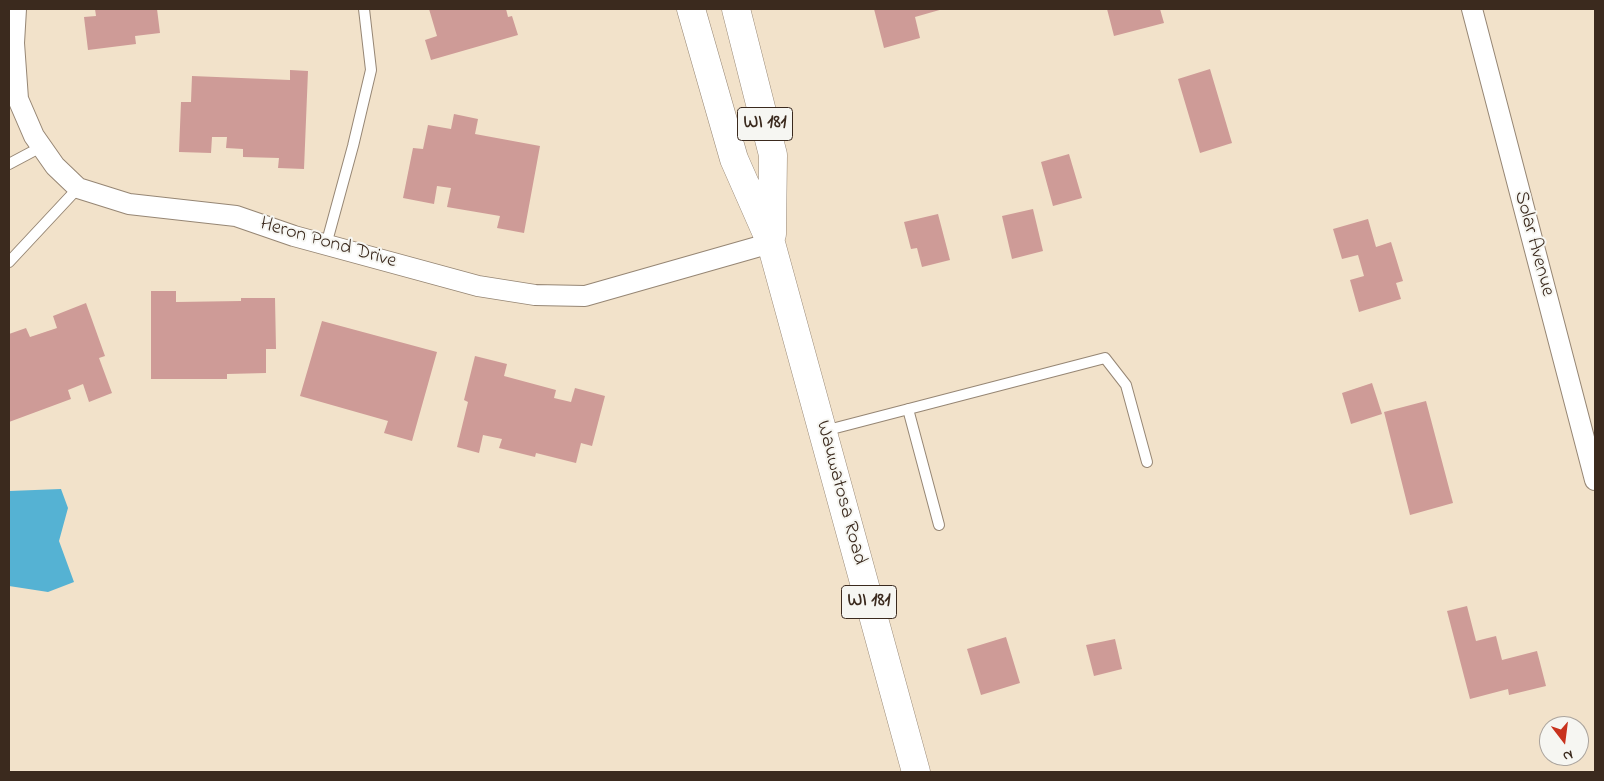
<!DOCTYPE html>
<style>
body{margin:0}
#map{position:relative;width:1604px;height:781px;overflow:hidden;background:#f2e2ca;font-family:"Indie Flower",sans-serif}
canvas{display:block}
.frame{position:absolute;inset:0;border:10px solid #3b2a1e;pointer-events:none}
.north{position:absolute;left:1539px;top:716px;width:50px;height:50px;box-sizing:border-box;background:#f6f6f2;border:1px solid #aba49d;border-radius:50%;rotate:165deg;font-size:14px;font-weight:700;line-height:20px;text-align:center;color:#3b2a1e}
.north::after{content:'';display:block;margin:auto;width:18px;height:22px;background:#c8321e;clip-path:polygon(50% 0,100% 100%,50% 72%,0 100%)}
</style>
<div id="map">
<canvas width="1604" height="781"></canvas>
<div class="frame"></div>
<div class="north">N</div>
</div>
<script>
const ctx = document.querySelector('canvas').getContext('2d');
ctx.lineJoin = 'round';
function fillPath(path, color) { ctx.fillStyle = color; ctx.fill(path, 'evenodd'); }
const toPath = rows => new Path2D(rows.map(r => 'M' + r).join(''));
function strokePath(path, color, width, dash) { ctx.strokeStyle = color; ctx.lineWidth = width; ctx.lineCap = dash ? 'butt' : 'round'; ctx.setLineDash(dash || []); ctx.stroke(path); }
function label(font, color, halo, rows, align = 'center') {
  ctx.font = font + ' "Indie Flower",sans-serif'; ctx.lineWidth = 4; ctx.setLineDash([]); ctx.textBaseline = 'middle'; ctx.strokeStyle = halo; ctx.fillStyle = color; for (const [text, x, y, turn = 0] of rows) {
    ctx.save(); ctx.translate(x, y); ctx.rotate((+turn || 0) * Math.PI / 180); ctx.textAlign = isNaN(turn) ? turn : align; if (halo) ctx.strokeText(text, 0, 0); ctx.fillText(text, 0, 0); ctx.restore();
  }
}
fillPath(toPath([
 [61,489,68,508,59,541,74,582,48,592,9,586,9,491]
]), '#55b2d3');
fillPath(toPath([
 [95,9,157,9,160,33,135,36,136,44,88,50,84,17,96,16],
 [429,9,506,9,508,17,512,16,518,35,431,60,425,40,437,36],
 [874,9,943,9,915,17,920,38,884,48],
 [1107,9,1160,9,1164,23,1114,36],
 [1210,69,1232,143,1200,153,1178,79],
 [290,70,308,71,304,169,278,168,279,158,243,157,243,149,226,148,227,137,212,137,211,153,179,152,181,102,191,102,192,76,290,80],
 [454,114,478,119,475,134,540,146,524,233,497,228,500,216,447,207,451,188,437,186,434,204,403,198,413,148,423,149,428,125,451,129],
 [1069,154,1082,198,1053,206,1041,162],
 [1033,209,1043,251,1012,259,1002,216],
 [938,214,950,260,922,267,917,248,911,249,904,222],
 [1368,219,1376,247,1391,242,1403,281,1396,283,1401,299,1359,312,1350,280,1364,276,1358,255,1342,259,1333,229],
 [151,291,176,291,176,302,241,301,241,298,275,298,276,349,266,349,266,373,227,374,227,379,151,379],
 [86,303,105,356,99,358,112,393,89,402,83,384,68,390,71,399,9,422,9,334,26,328,30,337,57,328,53,316],
 [322,321,437,352,412,441,384,433,388,421,300,396],
 [475,356,507,364,504,376,556,390,554,398,571,402,575,388,605,396,592,446,581,443,576,463,536,453,535,457,499,448,502,439,483,435,479,453,457,447,468,402,464,400],
 [1372,383,1382,414,1351,424,1342,393],
 [1426,401,1453,503,1410,515,1384,412],
 [1467,606,1476,641,1496,636,1502,660,1537,651,1546,686,1509,695,1508,689,1470,699,1447,611],
 [1006,637,1020,683,981,695,967,649],
 [1115,639,1122,669,1094,676,1086,645]
]), '#ce9b97');
const lane = toPath([
 [9,164,41,147],
 [326,245,353,146,371,70,364,9],
 [9,262,78,188],
 [908,409,939,525],
 [824,431,1105,358,1126,385,1147,462]
]);
const street = toPath([
 [16,9,14,43,18,99,34,136,55,166,78,188,129,204,236,216,294,236,478,286,535,295,585,296,771,243],
 [1472,9,1595,480]
]);
const primary = toPath([
 [691,9,734,159,771,243,916,772],
 [736,9,773,155,772,234]
]);
strokePath(lane, '#968674', 12);
strokePath(street, '#968674', 22);
strokePath(primary, '#968674', 29);
strokePath(lane, '#fff', 10);
strokePath(street, '#fff', 20);
strokePath(primary, '#fff', 28);
for (const [x, y, w] of [
 [765,124,55],
 [869,602,55]
]) { const box = new Path2D(); box.roundRect(x - w / 2, y - 16.5, w, 33, 4); ctx.fillStyle = '#f6f6f2'; ctx.fill(box); strokePath(box, '#3b2a1e', 1); }
label('bold 19px', '#3b2a1e', null, [
 ["WI 181",765,124],
 ["WI 181",869,602]
]);
label('20px', '#3b2a1e', '#f6f6f2', [
 ["Heron Pond Drive",328,244,16],
 ["Solar Avenue",1533,244,75],
 ["Wauwatosa Road",840,493,75]
]);
</script>
